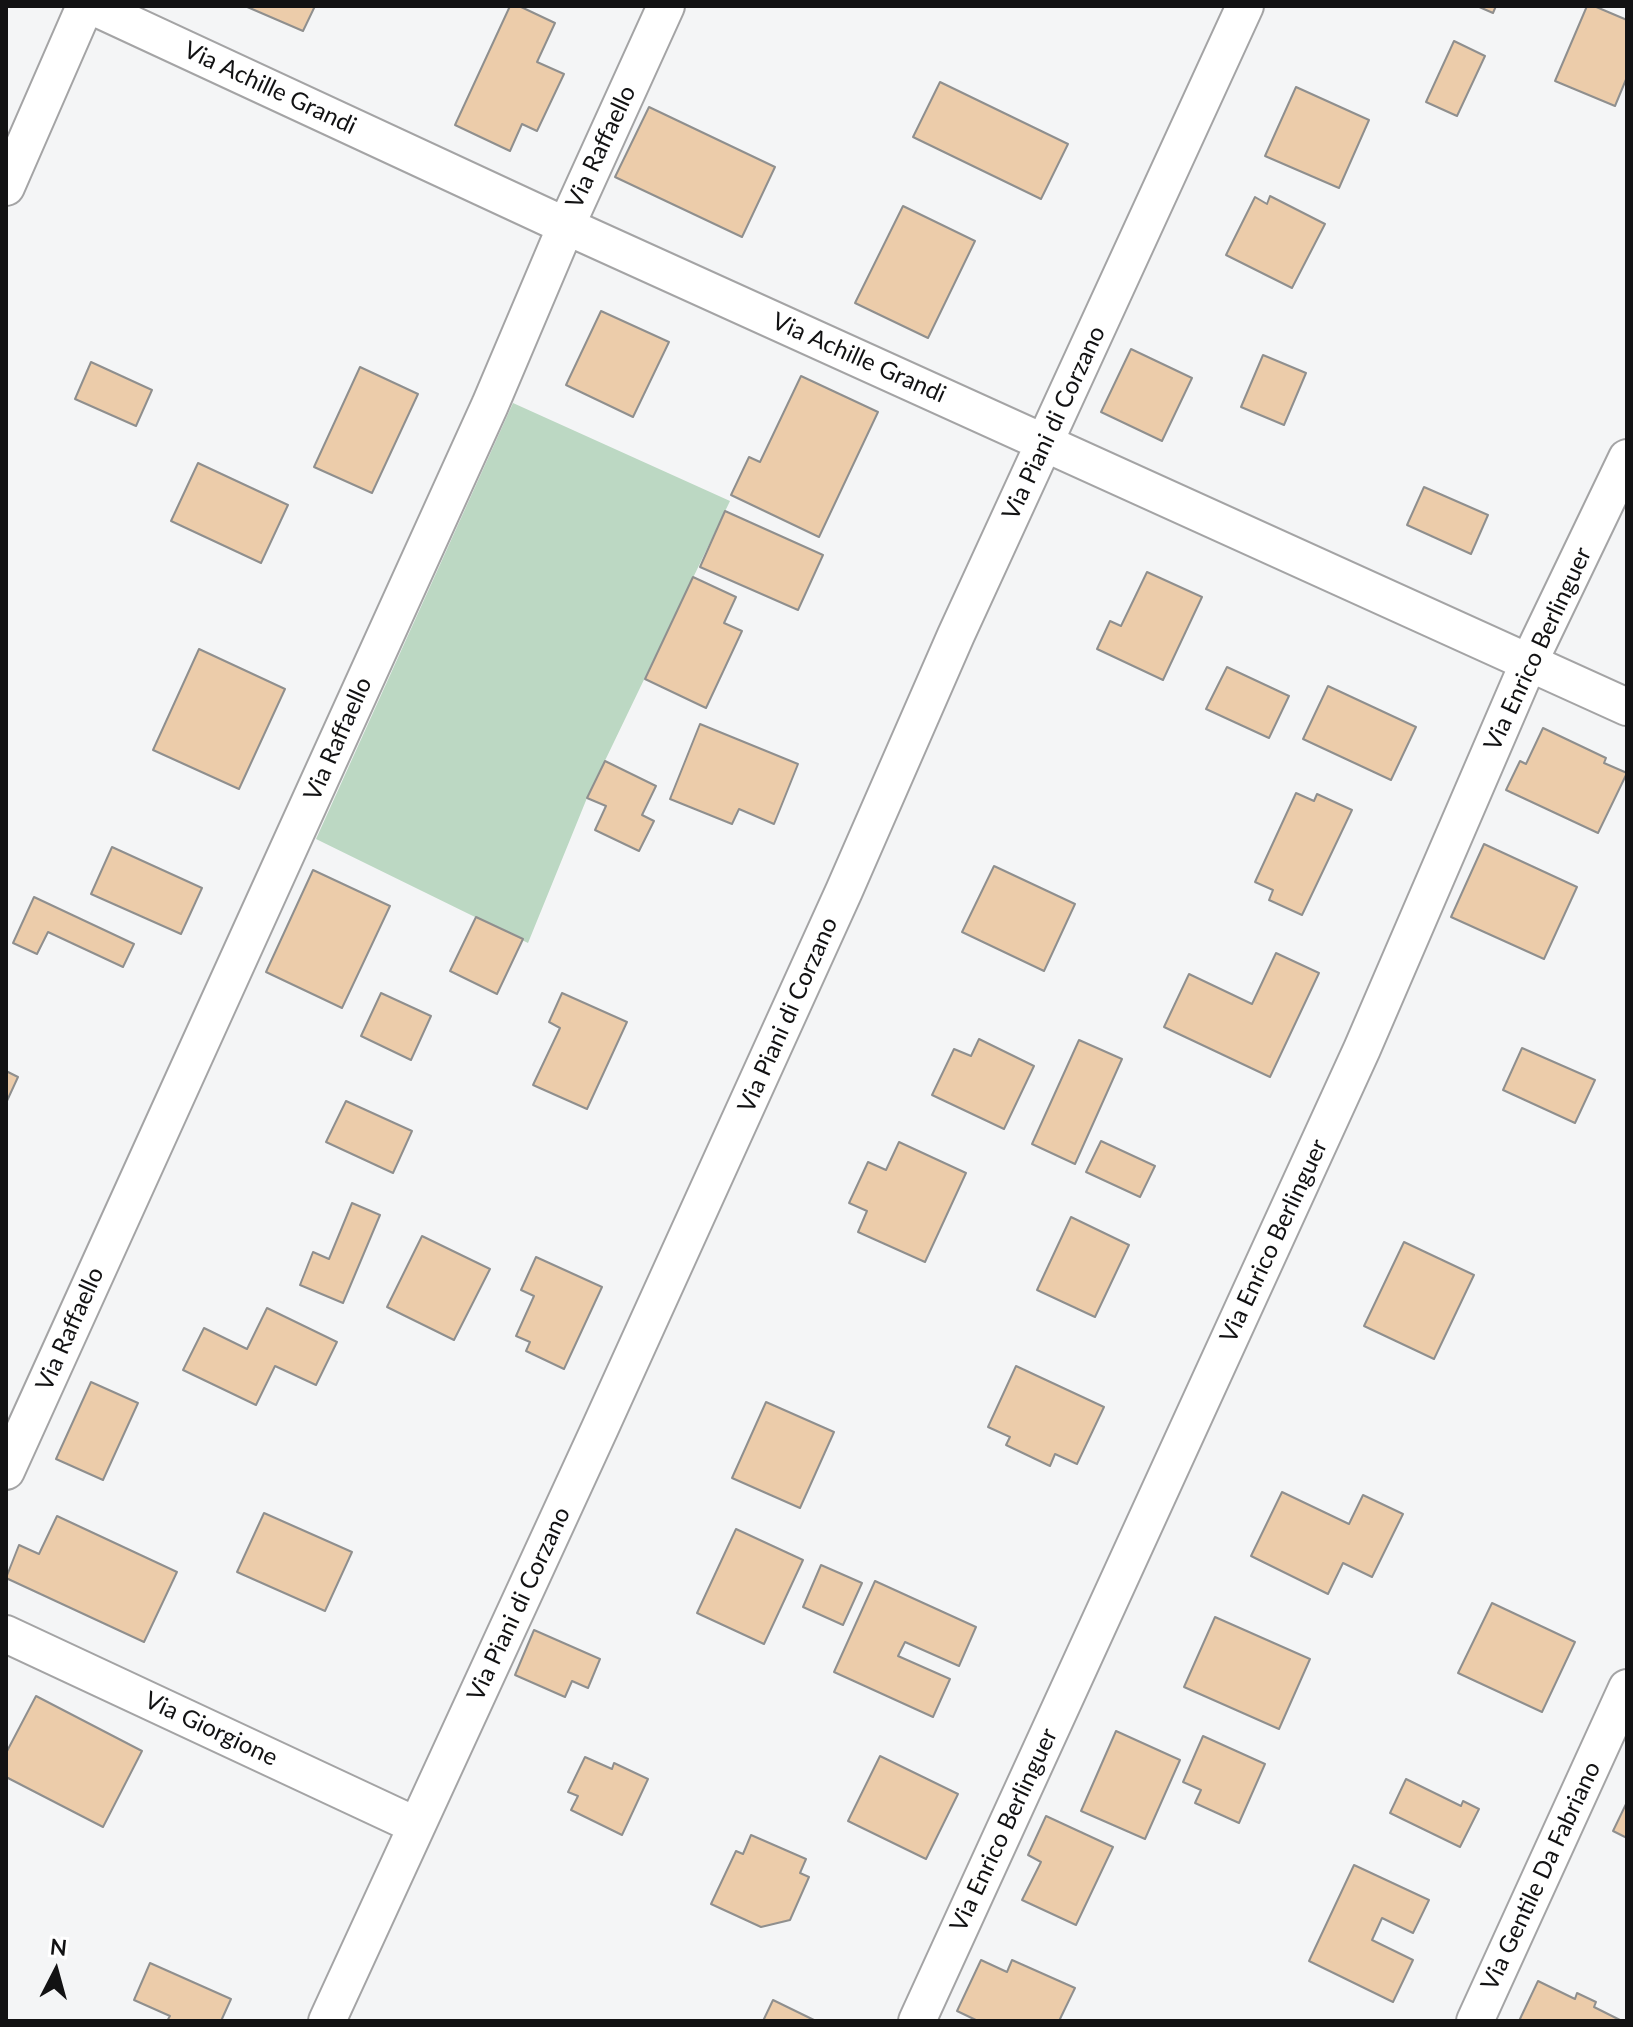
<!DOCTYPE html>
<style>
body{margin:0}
#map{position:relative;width:1633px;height:2027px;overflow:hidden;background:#f4f5f6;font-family:Lato,sans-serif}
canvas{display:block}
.frame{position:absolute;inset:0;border:8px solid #121213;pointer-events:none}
.north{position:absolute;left:16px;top:1931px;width:80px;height:80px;-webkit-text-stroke:6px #fff;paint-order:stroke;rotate:6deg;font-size:22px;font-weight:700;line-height:32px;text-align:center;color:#121213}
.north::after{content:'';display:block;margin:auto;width:28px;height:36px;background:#121213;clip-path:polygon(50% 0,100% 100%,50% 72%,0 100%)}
</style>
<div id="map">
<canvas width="1633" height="2027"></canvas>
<div class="frame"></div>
<div class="north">N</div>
</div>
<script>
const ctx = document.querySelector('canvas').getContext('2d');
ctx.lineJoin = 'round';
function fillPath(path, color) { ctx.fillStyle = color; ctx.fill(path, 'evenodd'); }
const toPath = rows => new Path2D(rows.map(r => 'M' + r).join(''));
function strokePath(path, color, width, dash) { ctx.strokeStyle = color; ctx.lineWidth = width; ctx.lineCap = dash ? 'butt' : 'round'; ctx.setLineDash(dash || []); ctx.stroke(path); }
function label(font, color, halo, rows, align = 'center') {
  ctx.font = font + ' Lato,sans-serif'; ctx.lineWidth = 6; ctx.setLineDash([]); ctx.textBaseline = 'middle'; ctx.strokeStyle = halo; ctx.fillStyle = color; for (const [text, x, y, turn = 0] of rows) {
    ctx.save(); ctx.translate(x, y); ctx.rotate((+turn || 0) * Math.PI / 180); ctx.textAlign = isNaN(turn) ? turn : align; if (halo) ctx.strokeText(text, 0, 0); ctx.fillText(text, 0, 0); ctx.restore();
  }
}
fillPath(toPath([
 [513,403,730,501,587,798,528,943,316,839]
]), '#bcd8c3');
const building = toPath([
 [245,6,315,6,303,31,245,6],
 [510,6,519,6,555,23,537,62,564,74,537,131,522,124,510,151,455,125,510,6],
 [1477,6,1496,6,1493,13,1477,6],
 [1587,6,1594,6,1627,20,1627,77,1615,106,1555,81,1587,6],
 [1454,41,1485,56,1457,116,1426,102,1454,41],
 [940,82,1068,144,1041,199,913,137,940,82],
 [1296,87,1369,120,1339,188,1265,156,1296,87],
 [649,107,775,167,742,237,615,177,649,107],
 [1270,196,1325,224,1292,288,1226,255,1255,197,1267,204,1270,196],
 [903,206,975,241,928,338,855,303,903,206],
 [601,311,669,342,633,417,566,385,601,311],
 [1131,349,1192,378,1162,441,1101,412,1131,349],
 [1263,355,1306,373,1284,425,1241,407,1263,355],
 [91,362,152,390,136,426,75,399,91,362],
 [360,367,418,394,372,493,314,467,360,367],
 [801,376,878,412,819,537,731,495,749,457,760,462,801,376],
 [198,463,288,505,261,563,171,521,198,463],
 [1424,487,1488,515,1471,554,1407,525,1424,487],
 [725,511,823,555,798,610,700,567,725,511],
 [1147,572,1202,597,1163,680,1097,649,1110,621,1121,626,1147,572],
 [693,577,736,597,724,623,742,631,706,708,645,679,693,577],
 [199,649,285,689,239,789,153,750,199,649],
 [1227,667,1289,696,1269,738,1206,709,1227,667],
 [1328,686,1416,727,1391,780,1303,739,1328,686],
 [700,724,798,764,774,824,739,809,732,824,670,799,700,724],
 [1543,728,1606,758,1604,763,1627,773,1598,833,1506,790,1520,761,1526,764,1543,728],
 [605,761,656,786,642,815,654,821,639,851,595,830,606,806,587,798,605,761],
 [1296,793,1314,801,1317,794,1352,810,1302,915,1269,900,1273,890,1255,882,1296,793],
 [1484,844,1577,887,1544,959,1451,917,1484,844],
 [112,847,202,888,181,934,91,894,112,847],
 [994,866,1075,904,1044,971,962,932,994,866],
 [313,870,390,906,342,1008,266,972,313,870],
 [34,897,134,944,123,967,48,932,37,954,13,943,34,897],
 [476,917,523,939,497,994,450,971,476,917],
 [1276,953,1319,973,1270,1077,1164,1027,1189,974,1252,1004,1276,953],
 [381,993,431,1016,411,1060,361,1036,381,993],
 [562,993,627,1022,587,1109,533,1085,560,1028,549,1022,562,993],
 [979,1039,1034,1066,1004,1129,932,1095,954,1049,971,1056,979,1039],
 [1079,1040,1122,1059,1075,1164,1032,1144,1079,1040],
 [1522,1048,1595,1080,1575,1123,1503,1090,1522,1048],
 [6,1071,18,1077,6,1103,6,1071],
 [346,1101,412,1131,393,1173,326,1142,346,1101],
 [1101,1141,1155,1166,1140,1197,1086,1172,1101,1141],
 [899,1142,966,1173,925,1262,858,1232,867,1211,849,1203,868,1162,886,1170,899,1142],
 [352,1203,380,1215,343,1303,300,1285,313,1252,329,1259,352,1203],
 [1071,1217,1129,1245,1095,1317,1037,1290,1071,1217],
 [422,1236,490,1269,454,1340,387,1307,422,1236],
 [1404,1242,1474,1275,1434,1359,1364,1326,1404,1242],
 [536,1257,602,1287,564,1369,526,1351,530,1342,516,1336,534,1296,521,1290,536,1257],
 [267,1308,337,1342,316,1385,275,1366,256,1405,183,1370,204,1328,247,1349,267,1308],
 [1016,1366,1104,1407,1077,1464,1055,1454,1050,1466,1006,1445,1010,1437,988,1427,1016,1366],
 [91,1382,138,1403,103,1480,56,1459,91,1382],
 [766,1402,834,1432,800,1508,732,1478,766,1402],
 [1282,1492,1349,1524,1363,1495,1403,1514,1372,1577,1343,1563,1328,1594,1251,1556,1282,1492],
 [264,1513,352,1552,325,1611,237,1572,264,1513],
 [57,1516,177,1572,144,1642,6,1578,19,1545,39,1554,57,1516],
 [736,1529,803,1560,764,1644,697,1613,736,1529],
 [821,1565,862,1583,843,1625,803,1607,821,1565],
 [875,1581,976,1627,959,1666,905,1642,898,1656,950,1679,933,1717,834,1672,875,1581],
 [1492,1603,1575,1642,1542,1712,1458,1673,1492,1603],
 [1215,1617,1310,1659,1279,1729,1184,1687,1215,1617],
 [534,1630,600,1659,588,1688,572,1681,565,1697,515,1675,534,1630],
 [36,1696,142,1751,103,1827,6,1777,6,1753,36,1696],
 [1116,1731,1180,1760,1145,1839,1081,1811,1116,1731],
 [1203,1736,1265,1764,1239,1823,1195,1803,1201,1790,1183,1782,1203,1736],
 [880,1756,958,1794,926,1859,848,1821,880,1756],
 [585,1757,612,1769,614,1763,648,1779,622,1835,571,1810,578,1796,568,1792,585,1757],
 [1406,1779,1461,1806,1463,1801,1479,1809,1460,1847,1390,1813,1406,1779],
 [1627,1802,1627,1838,1613,1831,1627,1802],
 [1046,1816,1113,1847,1076,1925,1022,1900,1041,1862,1028,1855,1046,1816],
 [751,1835,806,1859,800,1873,809,1877,790,1920,761,1927,711,1904,736,1851,743,1854,751,1835],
 [1354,1865,1429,1900,1413,1933,1382,1918,1372,1940,1413,1960,1393,2002,1309,1961,1354,1865],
 [981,1960,1007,1972,1012,1960,1075,1988,1059,2021,978,2021,957,2011,981,1960],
 [150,1963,231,1999,221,2021,167,2021,170,2016,134,2000,150,1963],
 [1538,1981,1575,1999,1577,1993,1596,2002,1594,2007,1622,2021,1519,2021,1538,1981],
 [773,2000,816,2021,763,2021,773,2000]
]);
fillPath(building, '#ecccaa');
strokePath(building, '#8f8f8e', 2);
const minor = toPath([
 [92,6,566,226,1627,707],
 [6,187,85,6],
 [6,1471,490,405,566,226,666,6],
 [6,1634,415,1825],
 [327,2021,600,1428,844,891,956,635,1245,6],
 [917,2021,1362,1049,1529,662,1627,458],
 [1475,2021,1627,1688]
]);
strokePath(minor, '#a4a4a5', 40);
strokePath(minor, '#fff', 36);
label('24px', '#121213', '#fff', [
 ["Via Achille Grandi",270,88,25],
 ["Via Raffaello",601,147,-65],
 ["Via Achille Grandi",859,358,24],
 ["Via Piani di Corzano",1054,423,-65],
 ["Via Enrico Berlinguer",1538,649,-65],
 ["Via Raffaello",338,739,-66],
 ["Via Piani di Corzano",788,1015,-66],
 ["Via Enrico Berlinguer",1274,1241,-65],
 ["Via Raffaello",70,1329,-66],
 ["Via Piani di Corzano",519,1604,-65],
 ["Via Giorgione",211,1729,25],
 ["Via Enrico Berlinguer",1004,1830,-65],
 ["Via Gentile Da Fabriano",1541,1876,-65]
]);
</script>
